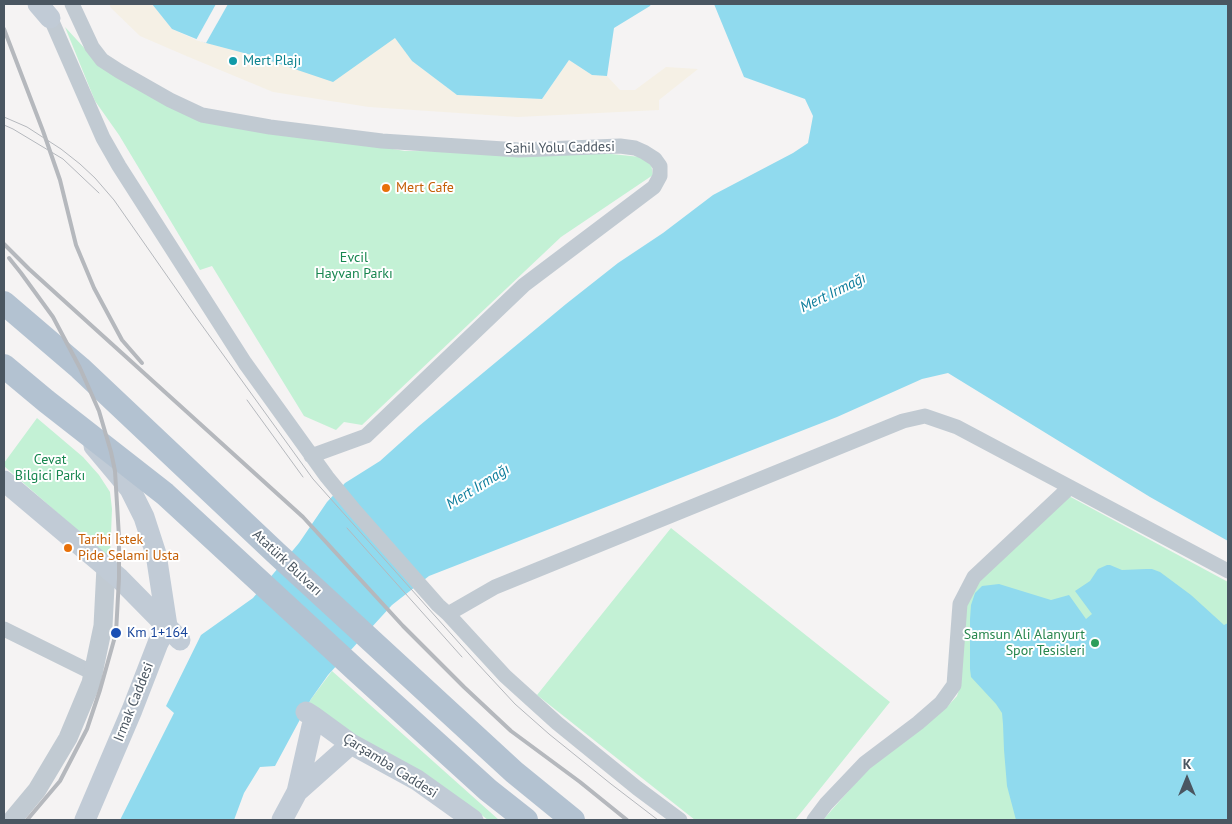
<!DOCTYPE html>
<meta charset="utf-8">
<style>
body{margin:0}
#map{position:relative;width:1232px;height:824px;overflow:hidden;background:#f5f3f3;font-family:"PT Sans",sans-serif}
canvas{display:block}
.frame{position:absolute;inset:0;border:5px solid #4a5661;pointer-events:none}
.north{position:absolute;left:1162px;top:754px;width:50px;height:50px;-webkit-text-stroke:4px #fff;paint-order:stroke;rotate:0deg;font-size:14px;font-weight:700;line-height:20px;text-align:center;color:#4a5661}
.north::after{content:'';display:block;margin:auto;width:18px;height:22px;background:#4a5661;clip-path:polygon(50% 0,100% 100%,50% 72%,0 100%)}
</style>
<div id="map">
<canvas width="1232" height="824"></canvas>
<div class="frame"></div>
<div class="north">K</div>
</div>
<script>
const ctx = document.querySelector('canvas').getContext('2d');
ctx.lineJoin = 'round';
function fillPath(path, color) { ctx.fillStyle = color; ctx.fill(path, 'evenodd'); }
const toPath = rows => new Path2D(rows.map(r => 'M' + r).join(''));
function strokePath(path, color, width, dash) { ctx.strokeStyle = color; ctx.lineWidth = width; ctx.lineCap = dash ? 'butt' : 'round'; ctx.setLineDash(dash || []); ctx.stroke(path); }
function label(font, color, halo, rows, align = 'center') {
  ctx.font = font + ' "PT Sans",sans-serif'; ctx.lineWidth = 4; ctx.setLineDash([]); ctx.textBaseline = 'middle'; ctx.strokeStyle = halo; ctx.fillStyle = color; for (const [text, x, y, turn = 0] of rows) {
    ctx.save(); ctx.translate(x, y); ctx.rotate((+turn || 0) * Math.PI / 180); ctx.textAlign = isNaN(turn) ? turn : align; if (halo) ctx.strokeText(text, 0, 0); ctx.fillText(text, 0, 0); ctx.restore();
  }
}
fillPath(toPath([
 [65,27,88,52,201,117,405,151,592,152,650,158,653,175,561,237,362,425,344,422,336,430,304,416,212,266,200,270,119,135,95,101],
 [37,418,83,457,99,475,110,492,112,509,110,559,4,466,4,463],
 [1067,495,1228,582,1228,820,823,820,873,763,946,708,957,696,961,683,964,603,975,580],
 [671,528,890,702,795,820,695,820,537,695],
 [332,671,499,820,488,820,466,803,306,709,311,699]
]), '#c3f1d5');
fillPath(toPath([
 [109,4,152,4,172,29,196,40,259,57,396,38,412,61,457,95,542,99,569,60,592,75,607,76,620,90,635,90,666,67,698,69,659,100,659,110,518,117,369,107,273,92,184,55,140,36,111,8]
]), '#f5f0e5');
fillPath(toPath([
 [152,4,651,4,650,6,614,28,607,76,592,75,569,60,542,99,457,95,412,61,395,38,333,82,259,57,206,43,172,29],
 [714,4,1228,4,1228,541,1150,497,948,373,922,379,837,417,429,576,392,605,328,675,311,699,275,766,260,767,244,793,234,820,120,820,174,713,166,706,201,635,253,598,299,543,327,502,345,483,380,461,419,426,566,304,618,263,663,233,713,195,793,153,808,143,813,116,805,99,744,77],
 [1107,565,1110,565,1122,570,1146,569,1152,569,1160,572,1191,595,1224,625,1228,623,1228,820,1016,820,1007,786,1004,750,1003,724,1002,713,996,704,971,677,970,669,970,619,971,605,975,593,982,586,999,584,1051,600,1069,595,1086,619,1092,614,1075,591,1090,581,1098,569]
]), '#90daee');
fillPath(toPath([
 [216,4,228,4,206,43,196,40]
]), '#f5f3f3');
strokePath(toPath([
 [72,4,92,47,102,60,119,71,170,100,202,115,270,127,382,141,519,150,620,146,635,148,644,152,655,159,660,166,660,176,654,187,524,285,366,436,311,456],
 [47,10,103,138,119,166,245,363,327,477,355,511,438,605,448,614,505,676,557,723,637,788,680,820],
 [448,614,495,587,903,421,925,416,957,427,1228,571],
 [4,629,93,673],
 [814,820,826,804,865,763,918,723,941,703,954,685,960,604,974,577,1070,487]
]), '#c1cad2', 15);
strokePath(toPath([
 [12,820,37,790,68,738,91,683,103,626,106,567]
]), '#c1cad2', 19);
strokePath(toPath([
 [38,4,50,18],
 [4,481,119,578,180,640],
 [306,712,314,717,351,744,417,780,473,820],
 [297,792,351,744],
 [85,820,132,710,158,643,167,626,156,554,144,517,130,489,94,446],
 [282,820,297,792,314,717]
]), '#c1cbd6', 21);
strokePath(toPath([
 [4,303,80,368,276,553,514,772,573,820],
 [4,366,46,401,165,494,358,672,488,790,526,820]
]), '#b3c2d1', 24);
strokePath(toPath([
 [4,117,27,127,61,149,80,164,95,178,114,200,193,313,313,479,477,663,515,704,549,734,611,784,658,820],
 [4,125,13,129,63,159,99,193],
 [247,400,303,477],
 [347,528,462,657]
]), '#b5b8bd', 1);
strokePath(toPath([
 [4,29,43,131,60,180,76,245,94,288,122,340,142,363],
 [4,244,29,269,303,517,403,626,464,687,511,731,580,782,627,820],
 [9,258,21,273,53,317,80,368,99,411,111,452,115,471,119,537,119,578,116,633,100,690,87,729,60,781,27,820]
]), '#b5b8bd', 4);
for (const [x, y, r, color] of [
 [233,61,5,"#0f9aa8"],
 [386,188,5,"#e8710a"],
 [68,548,5,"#e8710a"],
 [116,633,6,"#1a4fb4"],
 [1095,643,5,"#2e9e5b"]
]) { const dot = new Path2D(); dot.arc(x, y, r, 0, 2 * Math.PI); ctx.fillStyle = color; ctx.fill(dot); strokePath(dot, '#fff', 2); }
label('14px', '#0d838f', '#fff', [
 ["Mert Plajı",243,61]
], 'left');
label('14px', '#4a5661', '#fff', [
 ["Sahil Yolu Caddesi",560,148,-1],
 ["Atatürk Bulvarı",287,563,43],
 ["Irmak Caddesi",134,702,-68],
 ["Çarşamba Caddesi",390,766,32]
]);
label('14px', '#c56008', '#fff', [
 ["Mert Cafe",396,188],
 ["Tarihi İstek",78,540],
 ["Pide Selami Usta",78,556]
], 'left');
label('14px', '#17864f', '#fff', [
 ["Evcil",354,258],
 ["Hayvan Parkı",354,274],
 ["Cevat",50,460],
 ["Bilgici Parkı",50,476]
]);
label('14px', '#164399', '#fff', [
 ["Km 1+164",127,633]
], 'left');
label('14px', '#27864d', '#fff', [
 ["Samsun Ali Alanyurt",1085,635],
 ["Spor Tesisleri",1085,651]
], 'right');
label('italic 15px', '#0c7c9b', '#fff', [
 ["Mert Irmağı",833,293,-26],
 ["Mert Irmağı",478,487,-32]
]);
</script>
